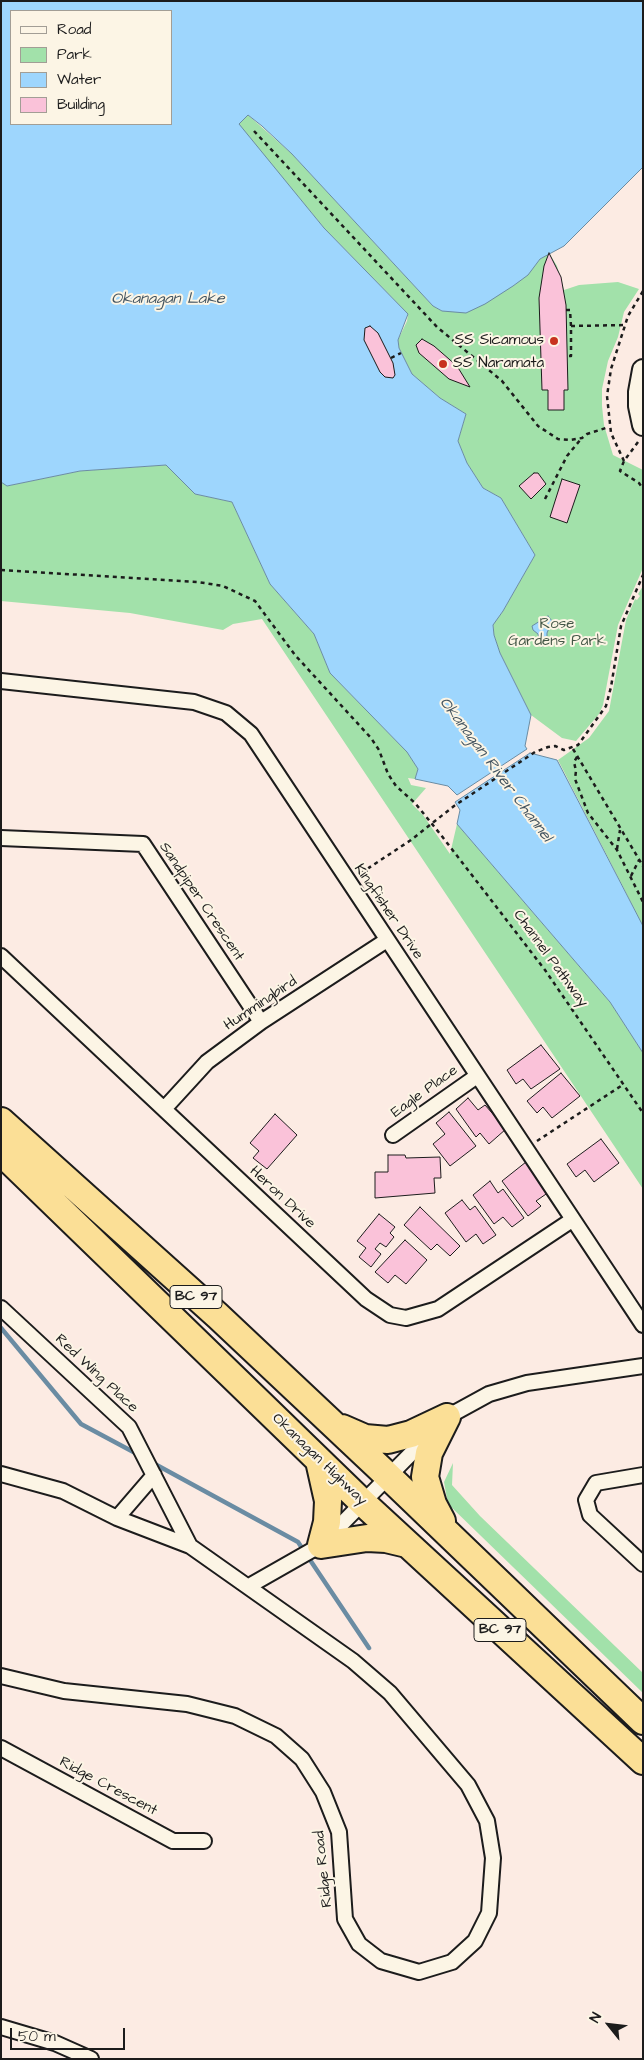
<!DOCTYPE html>
<style>
body{margin:0}
#map{position:relative;width:644px;height:2060px;overflow:hidden;background:#fcebe3;font-family:"Architects Daughter",sans-serif}
canvas{display:block}
.frame{position:absolute;inset:0;border:2px solid #1c1c1c;pointer-events:none}
.legend{position:absolute;left:10px;top:10px;width:162px;height:115px;box-sizing:border-box;background:#fcf5e5;border:1px solid #a29e95;margin:0;padding:6px 9px;list-style:none;font-size:15px;color:#1c1c1c}
.legend li{display:flex;align-items:center;gap:10px;height:25px}
.legend b{width:25px;border:1px solid #a29e95}
.north{position:absolute;left:584px;top:2000px;width:50px;height:50px;-webkit-text-stroke:4px #fcf5e5;paint-order:stroke;rotate:299deg;font-size:14px;font-weight:700;line-height:20px;text-align:center;color:#1c1c1c}
.north::after{content:'';display:block;margin:auto;width:18px;height:22px;background:#1c1c1c;clip-path:polygon(50% 0,100% 100%,50% 72%,0 100%)}
.scale{position:absolute;left:10px;top:2028px;width:115px;height:22px;box-sizing:border-box;border:2px solid #1c1c1c;border-top:0;padding-left:6px;font-size:15px;line-height:18px;white-space:nowrap;color:#1c1c1c;-webkit-text-stroke:4px #fcf5e5;paint-order:stroke}
</style>
<div id="map">
<canvas width="644" height="2060"></canvas>
<div class="frame"></div>
<ul class="legend">
<li><b style="height:6px;background:#fcf5e5"></b>Road</li>
<li><b style="height:14px;background:#a2e1aa"></b>Park</li>
<li><b style="height:14px;background:#9ed6fd"></b>Water</li>
<li><b style="height:14px;background:#fac2d9"></b>Building</li>
</ul>
<div class="north">N</div>
<div class="scale">50 m</div>
</div>
<script>
const ctx = document.querySelector('canvas').getContext('2d');
ctx.lineJoin = 'round';
function fillPath(path, color) { ctx.fillStyle = color; ctx.fill(path, 'evenodd'); }
const toPath = rows => new Path2D(rows.map(r => 'M' + r).join(''));
function strokePath(path, color, width, dash) { ctx.strokeStyle = color; ctx.lineWidth = width; ctx.lineCap = dash ? 'butt' : 'round'; ctx.setLineDash(dash || []); ctx.stroke(path); }
function label(font, color, halo, rows, align = 'center') {
  ctx.font = font + ' "Architects Daughter",sans-serif'; ctx.lineWidth = 4; ctx.setLineDash([]); ctx.textBaseline = 'middle'; ctx.strokeStyle = halo; ctx.fillStyle = color; for (const [text, x, y, turn = 0] of rows) {
    ctx.save(); ctx.translate(x, y); ctx.rotate((+turn || 0) * Math.PI / 180); ctx.textAlign = isNaN(turn) ? turn : align; if (halo) ctx.strokeText(text, 0, 0); ctx.fillText(text, 0, 0); ctx.restore();
  }
}
fillPath(toPath([
 [248,115,292,154,433,306,442,311,513,286,527,275,540,259,549,253,557,266,564,290,579,285,618,282,639,289,624,312,618,337,608,361,602,389,602,406,604,425,613,455,643,470,643,568,618,625,603,705,599,714,576,741,562,738,531,715,500,653,494,635,493,624,503,611,535,555,501,498,483,488,467,463,458,441,466,414,440,398,412,374,399,348,398,340,407,321,408,314,324,228,238,124],
 [166,465,195,494,232,502,270,584,314,634,330,673,407,752,418,769,415,779,408,778,411,785,426,788,412,804,423,815,450,854,457,824,610,1002,643,1053,643,1189,262,619,233,624,223,630,130,613,1,601,1,482,7,486,80,471],
 [643,586,643,926,558,760,589,738,609,711,626,620,635,599,637,600,640,596,638,594],
 [453,1463,452,1485,480,1516,643,1673,643,1693,448,1504,444,1482]
]), '#a2e1aa');
const water = toPath([
 [1,1,643,1,643,167,564,246,540,259,528,275,513,286,485,304,466,313,442,311,433,306,292,154,262,126,248,115,239,124,324,228,408,314,398,340,399,348,412,374,440,398,466,414,458,441,467,463,483,488,501,498,535,555,503,611,493,625,494,635,500,653,531,715,525,746,527,749,457,795,448,786,415,779,418,769,407,752,330,673,314,634,270,584,232,502,195,494,166,465,80,471,7,486,1,482,1,1],
 [11,11,171,11,171,124,11,124,11,11],
 [548,616,552,621,547,633,547,644,541,647,538,634,533,630,532,626,548,616],
 [530,753,557,760,643,926,643,1053,610,1002,457,824,460,810,455,802,530,753]
]);
fillPath(water, '#9ed6fd');
strokePath(water, '#6a8ca3', 1);
strokePath(toPath([
 [1,1328,81,1424,139,1455],
 [153,1463,298,1542,369,1648]
]), '#6a8ca3', 4.5);
const building = toPath([
 [549,253,561,277,566,305,568,390,564,390,564,410,548,410,548,390,542,390,539,298,544,266,549,253],
 [370,326,378,333,393,363,395,375,393,378,385,377,380,372,364,340,365,328,370,326],
 [422,339,434,346,457,366,470,387,449,379,419,353,416,345,422,339],
 [534,473,538,473,546,484,531,499,519,486,534,473],
 [562,479,580,485,567,523,550,517,562,479],
 [541,1045,560,1069,531,1089,523,1079,516,1084,507,1070,541,1045],
 [561,1073,580,1096,552,1118,543,1107,537,1113,527,1101,561,1073],
 [468,1098,478,1110,485,1105,506,1129,489,1144,480,1133,476,1137,456,1109,468,1098],
 [449,1112,476,1146,450,1166,433,1144,445,1134,436,1123,449,1112],
 [275,1114,297,1135,267,1169,253,1158,259,1151,250,1143,275,1114],
 [601,1139,619,1163,594,1182,585,1170,576,1177,567,1164,601,1139],
 [388,1155,405,1155,406,1158,440,1157,441,1178,434,1178,435,1193,375,1198,375,1172,388,1172,388,1155],
 [526,1162,549,1192,536,1201,541,1206,528,1216,502,1181,526,1162],
 [490,1181,498,1193,503,1189,524,1218,512,1227,503,1217,494,1224,473,1195,490,1181],
 [462,1200,470,1210,475,1206,496,1235,483,1244,476,1234,466,1242,445,1213,462,1200],
 [420,1207,460,1246,450,1256,437,1244,431,1250,404,1225,420,1207],
 [379,1214,395,1227,390,1233,394,1237,386,1247,380,1243,375,1249,381,1254,371,1267,359,1257,366,1248,357,1241,379,1214],
 [405,1240,427,1260,406,1284,395,1275,388,1283,375,1272,405,1240]
]);
fillPath(building, '#fac2d9');
strokePath(building, '#1c1c1c', 1);
const street = toPath([
 [1,681,194,702,226,713,251,734,643,1325],
 [1,838,143,844,261,1022],
 [1,956,366,1299,390,1315,406,1318,438,1309,572,1220],
 [164,1109,207,1062,261,1022,387,940],
 [393,1135,477,1076],
 [1,1308,129,1427,190,1546],
 [1,1474,63,1491,117,1518,190,1546,353,1661,390,1693,468,1785,487,1821,493,1858,489,1913,475,1941,452,1962,419,1972,381,1961,359,1944,345,1919,339,1832,323,1792,302,1759,276,1736,235,1716,187,1704,64,1691,1,1676],
 [643,1475,596,1483,586,1500,590,1515,643,1564],
 [117,1518,154,1475],
 [249,1586,321,1545,447,1417,489,1394,527,1383,643,1366],
 [1,1748,173,1841,204,1841],
 [1,2027,55,2043,91,2059]
]);
const secondary = toPath([
 [643,370,639,392,639,406,643,425]
]);
const highway = toPath([
 [1,1121,218,1316,388,1476,643,1721],
 [1,1152,363,1503,643,1761],
 [342,1428,365,1438,388,1440,411,1434,447,1417],
 [319,1461,328,1501,327,1522,321,1545,367,1538,386,1539,407,1544],
 [442,1521,433,1504,425,1477,429,1453,447,1417]
]);
strokePath(street, '#1c1c1c', 18);
strokePath(secondary, '#1c1c1c', 24);
strokePath(highway, '#1c1c1c', 30);
strokePath(toPath([
 [254,131,437,327,502,381,538,426,558,439,570,440,582,438,587,434,609,427],
 [566,310,570,310,571,326,571,356,568,356],
 [571,326,626,325],
 [391,358,401,353],
 [638,442,624,461,620,471,639,483,643,489],
 [624,461,611,433,607,396,611,369,628,316,643,291],
 [545,499,567,456,581,439],
 [1,570,198,582,223,586,255,601,295,655,371,738,379,750,388,774,396,786,415,803,441,835,545,970,643,1113],
 [573,749,643,866],
 [577,757,574,762,576,771,575,779,588,813,617,850,643,902],
 [617,849,620,830],
 [361,873,411,840,454,806,535,752,548,747,555,746,564,750,578,745,606,706,611,687,621,626,643,575],
 [631,876,639,860],
 [537,1141,624,1084]
]), '#1c1c1c', 2.5, [4, 4]);
strokePath(street, '#fcf5e5', 14);
strokePath(secondary, '#fcf5e5', 20);
strokePath(highway, '#fbdf96', 26);
for (const [x, y, r, color] of [
 [554,341,5,"#c8321e"],
 [443,364,5,"#c8321e"]
]) { const dot = new Path2D(); dot.arc(x, y, r, 0, 2 * Math.PI); ctx.fillStyle = color; ctx.fill(dot); strokePath(dot, '#fcf5e5', 2); }
for (const [x, y, w] of [
 [196,1297,52],
 [500,1630,52]
]) { const box = new Path2D(); box.roundRect(x - w / 2, y - 11.5, w, 23, 4); ctx.fillStyle = '#fcf5e5'; ctx.fill(box); strokePath(box, '#1c1c1c', 1); }
label('bold 14px', '#1c1c1c', null, [
 ["BC 97",196,1297],
 ["BC 97",500,1630]
]);
label('15px', '#1c1c1c', '#fcf5e5', [
 ["SS Sicamous",544,341],
 ["SS Naramata",453,364,"left"]
], 'right');
label('15px', '#445747', '#fcf5e5', [
 ["Rose",557,625],
 ["Gardens Park",557,642]
]);
label('15px', '#1c1c1c', '#fcf5e5', [
 ["Sandpiper Crescent",201,902,56],
 ["Kingfisher Drive",388,912,56],
 ["Channel Pathway",550,959,54],
 ["Hummingbird",261,1004,-34],
 ["Eagle Place",425,1092,-36],
 ["Heron Drive",282,1198,43],
 ["Red Wing Place",96,1374,43],
 ["Okanagan Highway",319,1460,44],
 ["Ridge Crescent",108,1787,28],
 ["Ridge Road",324,1869,-96]
]);
label('italic 16px', '#435460', '#fcf5e5', [
 ["Okanagan Lake",168,300],
 ["Okanagan River Channel",495,770,53]
]);
</script>
